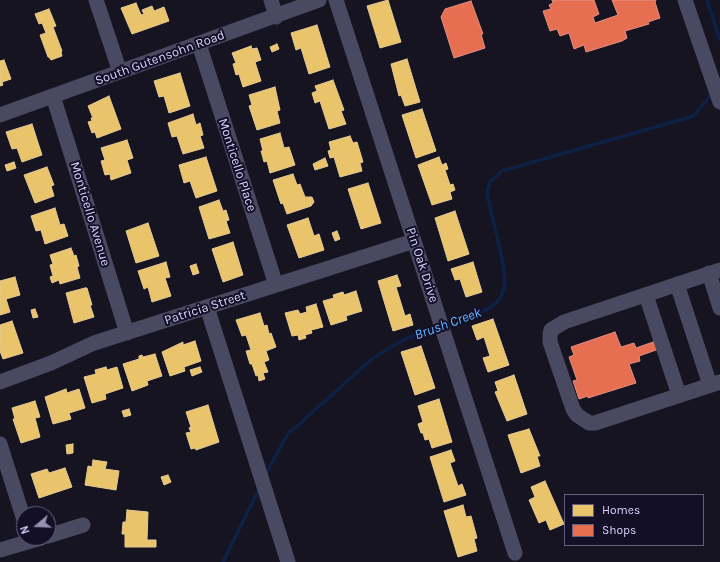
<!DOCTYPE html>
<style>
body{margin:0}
#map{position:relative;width:720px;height:562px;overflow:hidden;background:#161421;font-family:Karla,sans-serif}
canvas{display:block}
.legend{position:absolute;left:564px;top:494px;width:140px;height:52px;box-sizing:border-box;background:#130f26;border:1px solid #625e7d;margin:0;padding:5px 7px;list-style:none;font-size:12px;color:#d9d4ff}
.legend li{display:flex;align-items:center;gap:8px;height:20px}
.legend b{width:20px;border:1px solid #625e7d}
.north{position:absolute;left:16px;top:506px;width:40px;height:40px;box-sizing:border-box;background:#130f26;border:1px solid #625e7d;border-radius:50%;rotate:251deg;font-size:11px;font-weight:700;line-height:16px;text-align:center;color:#d9d4ff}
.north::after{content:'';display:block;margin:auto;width:14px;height:18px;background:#9591b1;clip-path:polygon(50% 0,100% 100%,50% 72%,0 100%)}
</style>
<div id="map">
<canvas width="720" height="562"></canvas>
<ul class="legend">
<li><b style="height:11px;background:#e9c46a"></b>Homes</li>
<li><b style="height:11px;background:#e76f51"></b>Shops</li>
</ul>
<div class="north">N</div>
</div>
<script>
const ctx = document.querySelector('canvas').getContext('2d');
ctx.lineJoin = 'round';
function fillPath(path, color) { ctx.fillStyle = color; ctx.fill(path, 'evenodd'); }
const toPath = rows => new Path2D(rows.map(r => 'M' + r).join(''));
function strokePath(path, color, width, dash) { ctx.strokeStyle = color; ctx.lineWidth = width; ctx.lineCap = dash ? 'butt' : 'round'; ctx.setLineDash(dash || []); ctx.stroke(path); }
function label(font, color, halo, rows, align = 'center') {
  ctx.font = font + ' Karla,sans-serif'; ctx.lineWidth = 4; ctx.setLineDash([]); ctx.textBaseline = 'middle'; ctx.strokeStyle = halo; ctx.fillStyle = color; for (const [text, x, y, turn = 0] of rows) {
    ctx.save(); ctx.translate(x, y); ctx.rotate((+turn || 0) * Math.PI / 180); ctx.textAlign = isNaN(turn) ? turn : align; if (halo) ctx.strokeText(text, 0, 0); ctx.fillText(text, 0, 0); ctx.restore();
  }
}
const homes = toPath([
 [388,0,401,42,380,48,367,6,388,0],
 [136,3,141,15,144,14,142,10,152,6,154,11,164,7,169,21,132,34,121,8,136,3],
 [49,9,56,26,53,27,62,51,61,52,62,56,51,60,49,57,48,57,40,35,46,33,42,23,39,24,35,14,49,9],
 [317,25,330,67,309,74,301,48,296,50,291,33,317,25],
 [277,44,279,49,272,52,270,47,277,44],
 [251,46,252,49,257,48,261,60,255,62,261,81,243,87,239,74,236,75,233,64,236,63,232,53,251,46],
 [407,59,420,102,405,106,401,95,399,96,391,64,407,59],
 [4,60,11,79,2,82,3,85,0,86,0,61,4,60],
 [180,73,190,106,169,113,164,96,159,97,154,81,180,73],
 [333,80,344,110,341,111,346,124,329,129,320,101,315,103,312,93,317,91,315,86,333,80],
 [275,87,280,110,277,111,280,123,257,130,249,106,252,105,249,95,275,87],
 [109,96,121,129,97,138,95,132,92,133,88,122,92,121,91,118,93,118,88,106,109,96],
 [422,109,436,151,416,158,402,115,422,109],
 [193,114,196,125,200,123,203,135,200,136,204,148,183,154,177,136,172,137,168,123,193,114],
 [32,124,42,155,22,162,17,148,12,149,6,132,32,124],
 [280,133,284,148,289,147,295,165,270,173,267,161,264,162,261,151,263,151,260,139,280,133],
 [350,136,353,143,357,142,363,162,360,163,362,171,340,177,334,157,330,158,328,151,331,150,329,142,350,136],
 [127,140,133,158,127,160,131,173,111,180,110,174,105,175,101,161,105,160,101,148,127,140],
 [206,157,217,191,196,198,190,181,184,183,179,165,206,157],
 [439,157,442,165,446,163,448,169,445,170,450,185,453,184,455,190,450,192,452,199,432,205,418,165,439,157],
 [325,158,328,166,315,170,313,164,325,158],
 [14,162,16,168,7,171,5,165,14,162],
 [47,167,54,185,51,186,54,196,35,203,24,175,47,167],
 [293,174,297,185,300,184,305,197,312,197,314,202,311,206,287,214,283,203,281,204,273,180,293,174],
 [368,183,381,223,361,229,348,189,368,183],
 [219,200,223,211,226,210,229,220,226,221,230,233,209,239,199,207,219,200],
 [55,208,60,225,64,224,68,236,45,244,41,230,36,231,31,216,55,208],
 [455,211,469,254,448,261,435,218,455,211],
 [308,218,314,236,319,234,324,250,299,258,287,225,308,218],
 [148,223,159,256,136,263,126,231,148,223],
 [337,231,340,239,335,241,332,233,337,231],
 [233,242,243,275,223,282,212,249,233,242],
 [71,248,74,256,76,255,79,266,77,267,80,278,60,284,59,280,52,283,50,277,53,276,50,265,53,264,50,255,71,248],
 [166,262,170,277,165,278,171,296,152,302,148,287,144,289,138,271,166,262],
 [473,262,482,292,466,297,460,279,455,280,451,269,473,262],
 [196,264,199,273,193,275,190,266,196,264],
 [397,275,401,286,396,287,405,316,410,314,413,325,393,331,378,281,397,275],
 [15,277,20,295,6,299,10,312,0,315,0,281,15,277],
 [85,288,87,288,92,305,90,305,94,317,74,323,66,293,85,288],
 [356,291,362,311,346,316,347,320,331,325,323,301,334,298,333,295,343,292,344,295,356,291],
 [316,304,323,327,311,330,312,333,305,335,306,338,299,340,298,335,292,336,285,313,298,310,300,314,307,312,306,307,316,304],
 [35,309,38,317,33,318,31,310,35,309],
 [260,313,264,326,267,325,269,334,271,333,276,347,266,351,269,360,264,362,268,372,263,373,265,379,259,381,258,375,256,376,252,364,250,364,246,351,251,350,246,335,242,336,236,320,260,313],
 [493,319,509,365,488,372,483,358,490,356,484,337,477,340,472,326,493,319],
 [12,321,23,353,3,359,0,351,0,325,12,321],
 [195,341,201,361,184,367,185,371,170,376,162,352,183,342,183,345,195,341],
 [421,346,435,388,415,395,401,352,421,346],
 [155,354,162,376,147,381,148,385,132,391,123,364,139,359,139,356,142,355,143,357,155,354],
 [106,367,107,370,117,367,123,388,105,394,106,399,92,403,84,377,96,374,95,370,106,367],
 [200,367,202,372,192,376,190,370,200,367],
 [514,375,527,414,507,421,495,392,498,391,495,382,514,375],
 [66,389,67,393,79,389,85,408,69,413,71,419,53,424,45,397,66,389],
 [439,399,452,442,432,448,429,439,425,440,423,433,421,433,418,424,423,422,418,406,439,399],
 [35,401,40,417,35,418,40,437,21,443,13,419,15,419,12,408,35,401],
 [208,405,219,442,196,450,195,448,191,449,186,433,191,432,189,428,191,427,186,412,208,405],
 [129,409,131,415,124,417,122,411,129,409],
 [529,429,540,456,537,456,540,466,521,473,508,435,529,429],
 [73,444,73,453,67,454,66,445,73,444],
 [451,450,455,461,450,463,458,486,462,484,466,495,444,502,430,457,451,450],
 [93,460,107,462,105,469,119,471,116,490,85,485,88,466,92,467,93,460],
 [65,468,72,487,39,498,31,474,47,469,49,473,65,468],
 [168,475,171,482,164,485,161,477,168,475],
 [545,481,564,524,550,530,546,520,539,523,529,500,535,497,531,487,545,481],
 [463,505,466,517,471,516,477,538,474,539,477,551,458,557,444,511,463,505],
 [127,510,148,512,147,540,156,540,156,547,125,547,125,534,122,534,123,522,126,522,127,510]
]);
fillPath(homes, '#e9c46a');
strokePath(homes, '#e4c997', 1);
const shops = toPath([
 [552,0,594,0,599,14,593,17,595,23,618,15,612,0,656,0,655,2,660,18,648,22,649,24,625,31,627,38,622,41,586,52,584,45,574,49,569,33,560,36,557,29,550,31,543,11,551,9,549,5,553,3,552,0],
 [471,1,483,34,481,34,485,48,454,58,441,17,445,9,471,1],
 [615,332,621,347,634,343,636,348,656,341,659,349,639,356,640,361,629,364,636,383,588,398,588,396,579,399,573,381,577,380,569,357,574,355,571,347,615,332]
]);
fillPath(shops, '#e76f51');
strokePath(shops, '#e38d85', 1);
strokePath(toPath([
 [707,0,720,40],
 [445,325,490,308,500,299,505,285,503,263,487,194,490,182,502,171,694,116,713,92],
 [266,474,287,435,373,358,403,340,437,327],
 [223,562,260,487]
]), '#0d2144', 3.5);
strokePath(toPath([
 [96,0,120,72],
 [271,0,276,17],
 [336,0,515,553],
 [685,0,720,102],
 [199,44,276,285],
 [53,96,127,333],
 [0,115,319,0],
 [720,270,564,322,551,330,550,334,550,342,573,409,577,415,589,423,595,423,720,382],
 [709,273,720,308],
 [677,284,710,385],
 [646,295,679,395],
 [207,307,288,562],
 [0,382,51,363,94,343,414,241],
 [0,444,24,520],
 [48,536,83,525],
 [0,550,41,538]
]), '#4a4962', 15);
label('13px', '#d9d4ff', '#130f26', [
 ["South Gutensohn Road",160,58,-20],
 ["Monticello Place",237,165,72],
 ["Monticello Avenue",90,214,73],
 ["Pin Oak Drive",422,265,72],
 ["Patricia Street",205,308,-18]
]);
label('italic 14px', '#62b6ff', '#130f26', [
 ["Brush Creek",448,324,-20]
]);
</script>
